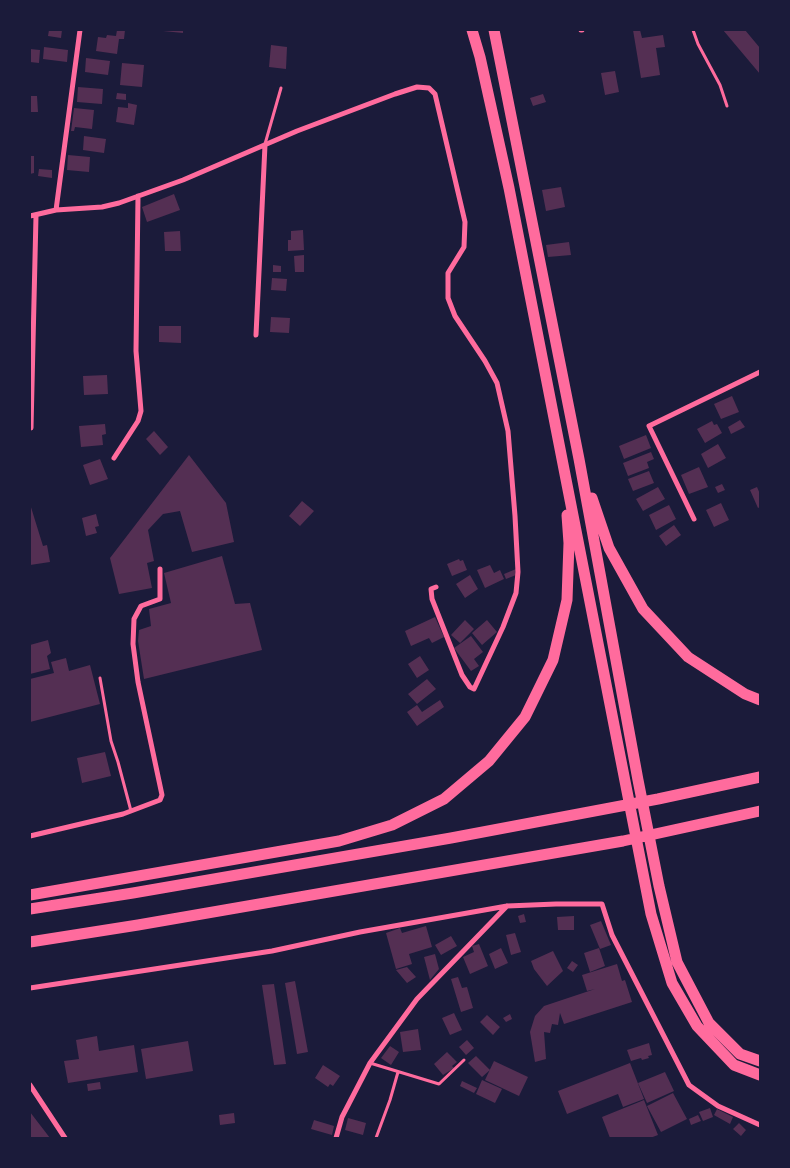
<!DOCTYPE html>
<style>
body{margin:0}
#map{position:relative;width:790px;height:1168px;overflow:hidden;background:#1b1b3a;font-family:Jost,sans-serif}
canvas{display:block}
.frame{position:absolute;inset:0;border:31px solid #1b1b3a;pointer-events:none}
</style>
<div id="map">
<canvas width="790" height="1168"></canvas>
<div class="frame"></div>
</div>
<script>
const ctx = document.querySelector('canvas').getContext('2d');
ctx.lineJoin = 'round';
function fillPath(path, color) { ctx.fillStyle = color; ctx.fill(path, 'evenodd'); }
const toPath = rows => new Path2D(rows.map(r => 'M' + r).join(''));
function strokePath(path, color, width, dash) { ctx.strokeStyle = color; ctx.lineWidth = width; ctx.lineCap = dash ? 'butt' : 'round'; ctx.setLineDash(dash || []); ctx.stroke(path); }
fillPath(toPath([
 [49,30,62,30,61,38,48,36],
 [117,30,125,30,124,39,119,39,117,54,96,51,98,37,106,38,107,35,116,36],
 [163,30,183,30,183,33,163,31],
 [633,30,640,30,642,38,663,35,665,47,656,48,660,75,641,78],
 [723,30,745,30,760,48,760,74],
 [271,45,287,47,286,69,269,67],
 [44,47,68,50,67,62,43,59],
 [30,49,40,50,39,63,30,62],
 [86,58,110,61,108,75,85,72],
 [122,63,144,65,142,87,120,85],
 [615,71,619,92,605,95,601,73],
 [78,87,103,89,102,104,77,102],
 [117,93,126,94,126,100,116,99],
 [543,94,546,102,533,106,530,98],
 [30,96,37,96,38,112,30,112],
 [128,103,137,105,134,125,116,122,118,107,128,108],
 [74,108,94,110,92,129,75,127,74,131,71,131],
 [84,136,106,139,104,153,83,150],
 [68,155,90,157,89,172,67,170],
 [30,156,34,156,34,173,30,174],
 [39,169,52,170,52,178,38,176],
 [561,187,565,207,546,211,542,190],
 [174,194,180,210,147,222,142,207],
 [303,230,304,250,288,251,288,240,291,240,291,231],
 [180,231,181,251,165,251,164,232],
 [569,242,571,255,548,257,546,245],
 [304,255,304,272,295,272,294,256],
 [273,265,281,266,281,272,273,272],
 [272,278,287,279,286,291,271,290],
 [271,317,290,318,289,333,270,332],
 [159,326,181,326,181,343,159,342],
 [107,375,108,394,84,395,83,376],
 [732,396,739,412,721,419,714,404],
 [740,420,745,427,731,434,728,427],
 [712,421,714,425,717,424,722,433,705,443,697,429],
 [105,424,106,434,102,435,103,445,81,447,79,426],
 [154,431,168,447,160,455,146,439],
 [646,435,651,448,624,459,619,446],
 [718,444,726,458,708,468,701,454],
 [651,452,654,459,647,462,649,468,628,476,623,463],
 [189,455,226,503,234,542,192,552,180,511,163,514,148,530,154,561,147,563,152,588,119,594,110,558],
 [100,459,108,479,90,485,83,465],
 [699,467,708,487,689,494,681,475],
 [649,471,654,483,633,491,628,479],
 [722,484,725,490,718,493,715,487],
 [658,487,665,499,643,511,636,499],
 [757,487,760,494,760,507,758,508,750,490],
 [302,501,314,511,300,526,289,516],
 [721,503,729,520,714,527,706,510],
 [30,504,43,546,47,545,50,562,30,565],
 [669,505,676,519,656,530,649,515],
 [96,514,99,526,95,527,97,533,86,536,82,518],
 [674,525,681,535,666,546,659,536],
 [222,556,235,604,250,603,262,650,144,679,138,641,139,630,151,626,149,609,171,603,164,573],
 [459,559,460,561,463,560,467,570,452,576,447,564],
 [490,565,494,573,500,570,504,579,485,588,477,570],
 [516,569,516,575,506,579,504,574],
 [470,575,478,589,465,598,456,584],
 [435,617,444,637,432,643,429,638,411,646,405,631],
 [465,620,474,629,460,643,451,635],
 [487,620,497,632,482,645,472,633],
 [471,636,483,652,474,659,479,666,471,671,454,648],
 [48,640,51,653,47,656,50,669,30,674,30,645],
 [420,656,429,670,417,678,408,664],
 [66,658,69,671,90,665,100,704,30,722,30,679,54,673,51,662],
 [427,679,436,689,417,704,408,694],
 [440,700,444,707,417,726,407,712,417,705,422,712],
 [105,752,111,776,82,783,77,758],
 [524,914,526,922,520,923,518,916],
 [574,916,574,930,558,930,557,917],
 [601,921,611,945,600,949,590,925],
 [426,926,432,947,409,954,412,964,396,969,386,933,400,928,402,933],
 [515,933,521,952,511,955,506,935],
 [451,936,457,946,441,955,435,945],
 [479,944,488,966,470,974,463,957,474,952,472,946],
 [501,948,508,963,495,969,489,954],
 [599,948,605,966,590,972,584,953],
 [553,951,563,971,547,986,534,969,531,961],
 [435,954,439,969,430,980,424,957],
 [572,961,578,965,573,972,567,968],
 [617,964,622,981,625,980,632,1002,564,1024,560,1013,558,1025,552,1024,550,1033,544,1032,546,1059,535,1062,530,1032,535,1016,544,1006,595,989,587,991,582,975],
 [407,967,416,977,407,983,396,970],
 [458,977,462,988,467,987,473,1008,461,1012,451,979],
 [295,981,308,1052,297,1054,285,983],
 [274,984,286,1064,274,1065,262,985],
 [454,1013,462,1030,450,1035,442,1018],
 [510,1014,512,1019,506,1022,503,1018],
 [487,1015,500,1027,493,1035,480,1022],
 [418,1029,421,1050,403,1052,400,1032],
 [97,1036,99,1051,134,1045,138,1072,68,1083,64,1061,79,1059,76,1040],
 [467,1040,474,1048,466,1055,459,1047],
 [188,1041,193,1071,146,1079,141,1049],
 [649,1043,652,1055,648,1056,649,1058,642,1060,641,1058,631,1061,627,1050],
 [390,1046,399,1052,391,1065,381,1058],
 [447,1052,457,1062,452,1066,454,1068,443,1075,434,1064],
 [476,1056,490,1070,482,1077,468,1063],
 [494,1061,528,1077,519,1096,485,1080],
 [630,1063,644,1099,623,1107,618,1094,567,1114,558,1091],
 [323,1065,340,1076,333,1086,330,1084,328,1087,315,1078],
 [665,1072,674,1091,647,1103,638,1083],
 [482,1080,502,1089,495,1103,476,1094],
 [462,1081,477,1088,474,1093,460,1086],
 [100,1082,101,1089,88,1091,87,1084],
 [673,1093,687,1119,661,1132,647,1106],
 [644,1100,658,1135,650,1138,610,1138,602,1117],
 [710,1108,713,1117,703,1121,699,1112],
 [717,1109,733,1117,730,1124,714,1115],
 [30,1112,50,1138,30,1138],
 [234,1113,235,1123,220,1125,219,1115],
 [698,1115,701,1121,691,1125,689,1119],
 [348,1118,366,1123,363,1135,345,1130],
 [314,1120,334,1126,332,1135,311,1129],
 [739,1123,746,1130,741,1136,733,1129]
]), '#542f53');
strokePath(toPath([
 [693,30,698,44,720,85,727,106],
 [265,144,281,88],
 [100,678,111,741,118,762,131,811],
 [370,1063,439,1084,464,1060],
 [376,1138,390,1100,398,1072]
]), '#ff6b9d', 3);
strokePath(toPath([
 [581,30,582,30],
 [56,210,80,30],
 [30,216,56,210,102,207,119,203,183,180,297,131,395,94,417,87,429,88,435,94,465,222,464,247,448,273,448,298,455,316,485,361,497,383,508,431,515,516,518,572,516,593,503,627,474,689,470,687,462,675,432,599,431,589,436,587],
 [256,335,265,145],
 [31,428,36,216],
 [114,458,138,421,141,411,136,351,138,196],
 [694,519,649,426,760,372],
 [30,836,123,814,160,800,162,795,138,682,133,644,134,619,141,606,160,599,160,569],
 [30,988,272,951,360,932,507,906,556,904,602,904,612,935,689,1085,718,1106,760,1125],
 [30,1085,65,1138],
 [336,1138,342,1117,370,1063,417,999,507,906]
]), '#ff6b9d', 5);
strokePath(toPath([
 [472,30,480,57,509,188,651,914,672,983,697,1026,734,1065,760,1075],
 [494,30,579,459,638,780,659,886,677,962,709,1023,740,1054,760,1061],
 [592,498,609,548,643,609,688,657,745,694,760,700],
 [30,895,339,841,392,825,444,799,489,761,525,717,553,660,567,600,569,543,567,515],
 [30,909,133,893,451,838,658,799,760,777],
 [30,942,138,925,623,841,760,811]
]), '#ff6b9d', 11);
</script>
